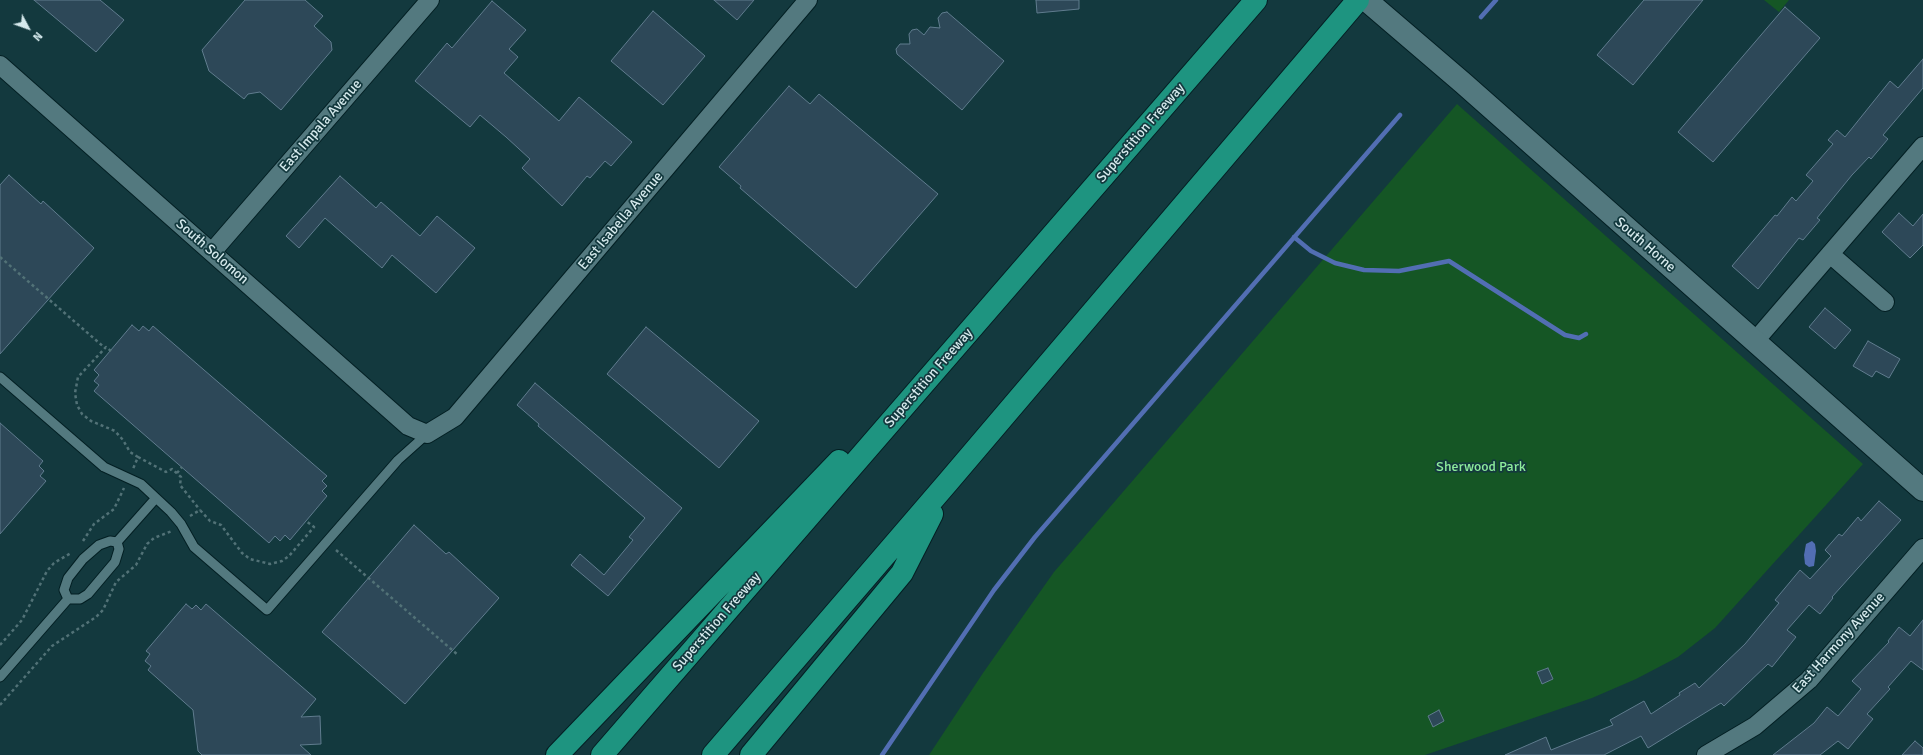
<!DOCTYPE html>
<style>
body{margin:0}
#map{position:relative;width:1923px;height:755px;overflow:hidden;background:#13393e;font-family:Signika,sans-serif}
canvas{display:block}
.north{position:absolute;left:8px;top:8px;width:40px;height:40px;-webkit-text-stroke:3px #13393e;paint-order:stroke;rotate:131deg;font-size:11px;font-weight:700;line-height:16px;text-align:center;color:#d5e9ec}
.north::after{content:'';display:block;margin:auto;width:14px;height:18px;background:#d5e9ec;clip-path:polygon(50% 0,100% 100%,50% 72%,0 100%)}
</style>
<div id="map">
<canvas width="1923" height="755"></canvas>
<div class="north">N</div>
</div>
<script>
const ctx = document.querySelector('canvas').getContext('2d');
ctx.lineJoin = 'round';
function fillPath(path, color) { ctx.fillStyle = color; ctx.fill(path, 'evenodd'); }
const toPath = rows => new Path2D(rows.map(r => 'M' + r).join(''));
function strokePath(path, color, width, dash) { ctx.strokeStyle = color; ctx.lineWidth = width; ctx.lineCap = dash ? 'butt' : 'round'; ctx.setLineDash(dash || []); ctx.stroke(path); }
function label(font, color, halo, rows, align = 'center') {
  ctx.font = font + ' Signika,sans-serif'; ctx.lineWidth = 3.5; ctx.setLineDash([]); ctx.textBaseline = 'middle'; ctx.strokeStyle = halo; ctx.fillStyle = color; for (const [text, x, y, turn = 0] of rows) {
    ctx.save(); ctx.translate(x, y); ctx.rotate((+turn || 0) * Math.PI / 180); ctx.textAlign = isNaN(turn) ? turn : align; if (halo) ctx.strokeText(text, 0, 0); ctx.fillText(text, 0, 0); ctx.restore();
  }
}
fillPath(toPath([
 [1764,0,1789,0,1779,12],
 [1457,104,1863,464,1715,628,1678,657,1636,679,1592,698,1425,755,929,755,983,673,1054,572]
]), '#155625');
fillPath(toPath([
 [1812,541,1815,544,1816,551,1814,566,1809,567,1805,564,1804,555,1806,544]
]), '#526eb3');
strokePath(toPath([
 [1481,17,1496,0],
 [1294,237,1311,251,1335,263,1364,270,1399,271,1449,261,1565,335,1579,338,1586,334],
 [882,755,994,590,1035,537,1400,115]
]), '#526eb3', 4.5);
const building = toPath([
 [34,0,100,0,124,20,96,52,34,0],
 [245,0,305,0,323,16,314,26,331,42,332,50,281,110,260,92,248,94,244,99,209,71,202,50,245,0],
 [714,0,754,0,737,20,714,0],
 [1036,0,1079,0,1079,9,1037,13,1036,0],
 [1644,0,1703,0,1633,85,1597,55,1644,0],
 [492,1,526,30,509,49,518,57,504,73,559,121,579,97,632,142,611,166,605,161,590,178,587,176,562,206,522,168,530,159,506,137,480,115,470,127,415,81,447,43,452,48,492,1],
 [1785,7,1820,38,1713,162,1678,132,1785,7],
 [653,11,705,56,663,105,611,61,653,11],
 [947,12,1004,61,962,110,897,54,896,49,900,44,910,44,909,34,912,30,917,29,924,35,930,27,940,28,938,18,942,13,947,12],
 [1923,59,1923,88,1883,135,1888,139,1871,159,1869,157,1852,175,1817,218,1820,220,1803,240,1799,238,1758,289,1732,266,1775,215,1777,216,1792,197,1796,201,1813,181,1806,175,1833,144,1828,140,1837,130,1845,137,1890,81,1898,88,1923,59],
 [789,86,810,104,819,94,938,194,856,288,740,188,741,186,719,167,789,86],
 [9,175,41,204,43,201,94,248,0,354,0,185,9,175],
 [340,176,376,208,381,202,420,236,437,216,475,248,436,293,392,255,382,268,325,218,299,248,286,236,340,176],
 [1899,213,1913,226,1923,214,1923,245,1910,258,1882,232,1899,213],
 [1825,308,1851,330,1835,349,1809,327,1825,308],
 [132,325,139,331,143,326,149,331,153,326,327,476,322,481,327,486,322,491,327,496,290,540,285,535,280,541,275,536,269,543,94,391,99,385,94,381,99,375,94,370,132,325],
 [646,327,759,421,719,468,607,374,646,327],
 [1868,341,1900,359,1889,378,1876,371,1872,377,1853,366,1868,341],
 [535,383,682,508,608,596,571,565,580,554,604,575,633,540,629,537,645,518,538,426,539,424,517,405,535,383],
 [0,423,43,461,39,466,44,471,40,476,46,481,0,534,0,423],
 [1879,501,1901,520,1832,597,1833,598,1820,614,1809,605,1787,630,1796,637,1772,667,1768,664,1724,706,1721,703,1648,748,1641,736,1604,755,1505,755,1546,737,1551,750,1613,725,1610,720,1644,701,1651,714,1680,695,1679,693,1695,683,1699,688,1745,644,1779,603,1775,600,1800,570,1810,579,1831,556,1825,550,1839,534,1842,536,1858,517,1861,521,1879,501],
 [414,525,446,554,449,552,499,598,405,704,322,632,414,525],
 [186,604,192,609,196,605,201,610,206,604,316,699,301,717,320,716,321,744,300,745,311,755,202,755,198,751,193,710,148,670,151,666,145,661,150,654,146,651,186,604],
 [1923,620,1923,670,1911,661,1888,687,1890,689,1867,714,1873,719,1848,749,1838,741,1820,755,1773,755,1814,723,1827,707,1838,716,1861,689,1852,681,1889,642,1888,641,1899,627,1910,636,1923,620],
 [1548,668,1553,679,1542,684,1537,672,1548,668],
 [1439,710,1444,721,1433,727,1428,716,1439,710],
 [1915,741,1923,748,1923,755,1902,755,1915,741]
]);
fillPath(building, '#2d4858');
strokePath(building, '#607c8e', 1);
const lane = toPath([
 [0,377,104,467,141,484,171,512,181,524,194,547,267,610,398,460,427,434],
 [110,541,117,542,119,549,115,562,88,594,80,599,68,599,64,590,68,578,83,559,99,545,110,541],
 [117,542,156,498],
 [0,677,68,599]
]);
const street = toPath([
 [0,65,408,426,427,434,455,417,808,0],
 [212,252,430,0],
 [1830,254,1885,302],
 [1755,341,1923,146],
 [1706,755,1755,726,1809,680,1923,548]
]);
const secondary = toPath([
 [1366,0,1463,83,1923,490]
]);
const highway = toPath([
 [557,755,839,461],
 [602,755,1256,0],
 [713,755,948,482,1358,0],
 [751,755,902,573,932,514]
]);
strokePath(lane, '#031f23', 11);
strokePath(street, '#031f23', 20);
strokePath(secondary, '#031f23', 24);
strokePath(highway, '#031f23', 24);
strokePath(toPath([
 [0,257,105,348],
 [111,351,106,347,78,377,75,393,77,405,82,414,91,421,115,431,123,440,130,452,138,457,133,469],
 [138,457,166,472,172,469,181,477,180,485,200,510],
 [177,473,182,467],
 [190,516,200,510,210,521,221,525,242,553,250,559,270,564,282,561,289,556,314,527,306,521],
 [83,541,94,524,114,509,124,488],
 [336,550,458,655],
 [0,645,22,620,47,571,54,563,71,553],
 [0,705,52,646,96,617,103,610,116,582,136,565,147,544,154,538,172,531]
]), '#527277', 2.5, [3, 3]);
strokePath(lane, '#53797f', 9);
strokePath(street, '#53797f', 18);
strokePath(secondary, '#53797f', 22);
strokePath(highway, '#1e9480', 22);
label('14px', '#d5e9ec', '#13393e', [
 ["East Impala Avenue",321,126,-49],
 ["Superstition Freeway",1141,133,-49],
 ["East Isabella Avenue",621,221,-50],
 ["South Horne",1645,245,41],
 ["South Solomon",212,252,41],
 ["Superstition Freeway",929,378,-49],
 ["Superstition Freeway",717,622,-49],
 ["East Harmony Avenue",1839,643,-48]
]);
label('14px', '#8eed9c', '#13393e', [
 ["Sherwood Park",1481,467]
]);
</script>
